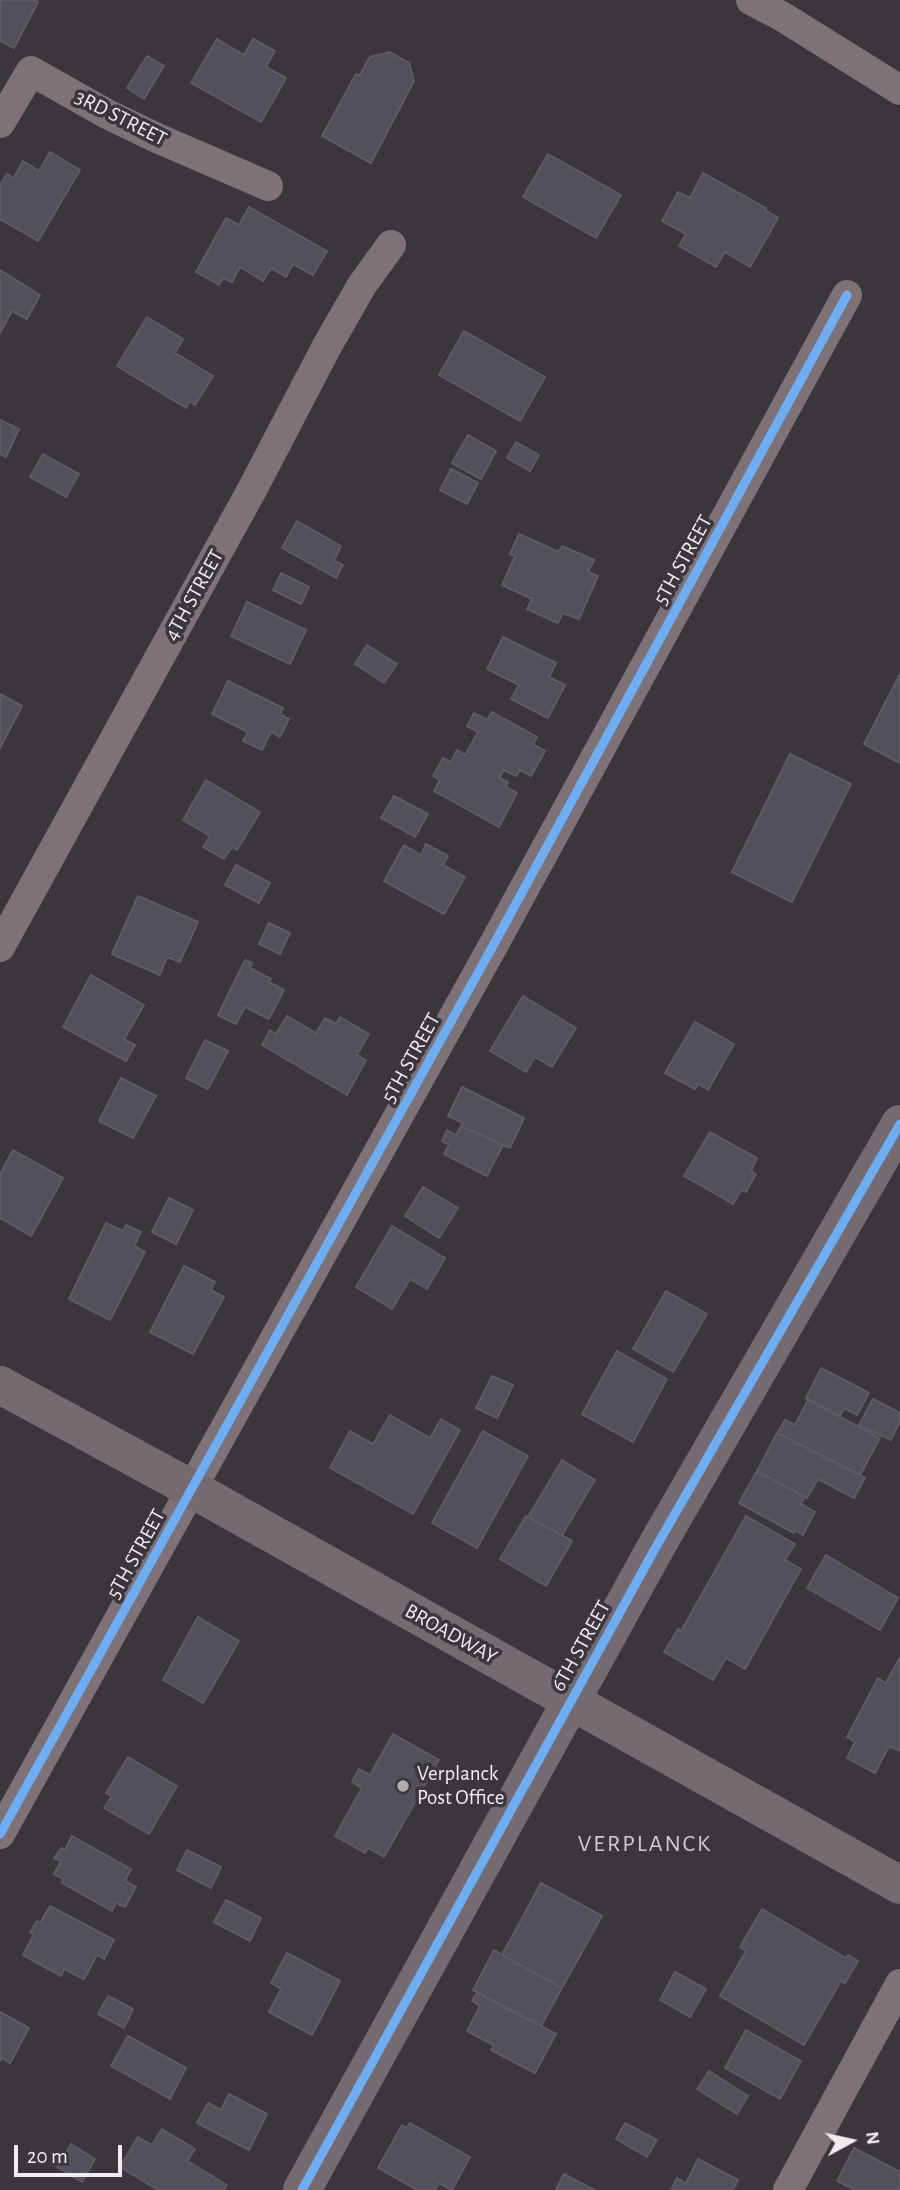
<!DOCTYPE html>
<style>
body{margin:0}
#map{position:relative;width:900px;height:2190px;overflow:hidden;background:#3a363b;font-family:"Alegreya Sans",sans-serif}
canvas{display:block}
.north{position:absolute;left:816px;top:2106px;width:70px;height:70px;-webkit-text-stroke:5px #3b353c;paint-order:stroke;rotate:82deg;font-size:19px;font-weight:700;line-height:28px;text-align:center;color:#f0ecf0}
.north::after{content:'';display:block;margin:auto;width:24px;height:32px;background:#f0ecf0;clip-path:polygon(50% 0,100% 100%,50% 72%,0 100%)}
.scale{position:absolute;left:14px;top:2145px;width:108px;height:32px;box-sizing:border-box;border:4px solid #f0ecf0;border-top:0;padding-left:9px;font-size:21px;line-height:24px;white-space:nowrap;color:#f0ecf0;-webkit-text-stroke:5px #3b353c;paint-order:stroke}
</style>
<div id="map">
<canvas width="900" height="2190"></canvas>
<div class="north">N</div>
<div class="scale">20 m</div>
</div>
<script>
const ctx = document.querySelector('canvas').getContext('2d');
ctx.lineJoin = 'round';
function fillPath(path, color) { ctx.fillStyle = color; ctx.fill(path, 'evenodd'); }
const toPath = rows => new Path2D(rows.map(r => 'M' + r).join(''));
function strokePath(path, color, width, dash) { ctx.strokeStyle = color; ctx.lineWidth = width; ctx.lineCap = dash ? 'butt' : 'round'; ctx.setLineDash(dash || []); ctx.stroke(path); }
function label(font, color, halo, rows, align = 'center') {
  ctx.font = font + ' "Alegreya Sans",sans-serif'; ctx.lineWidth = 7; ctx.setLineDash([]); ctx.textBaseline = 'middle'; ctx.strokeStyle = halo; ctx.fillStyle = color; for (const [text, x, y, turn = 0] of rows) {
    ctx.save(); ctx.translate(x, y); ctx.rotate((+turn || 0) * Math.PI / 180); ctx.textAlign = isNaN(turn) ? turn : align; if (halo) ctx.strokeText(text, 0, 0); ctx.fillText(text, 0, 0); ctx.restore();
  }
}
const building = toPath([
 [0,0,34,0,38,2,14,48,0,41,0,0],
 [217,39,244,55,253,39,275,51,266,67,286,78,261,122,191,83,217,39],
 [390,52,409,63,414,81,371,163,322,136,356,74,359,76,370,57,390,52],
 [147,56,164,66,144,99,127,88,147,56],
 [50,152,80,170,38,241,0,219,0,185,7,174,14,178,23,161,39,171,50,152],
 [548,154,621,195,596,238,523,197,548,154],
 [703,173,766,208,765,210,778,218,750,267,725,252,716,267,679,246,686,234,662,221,678,192,690,198,703,173],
 [249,207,327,251,313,275,293,264,286,277,271,268,263,281,240,267,232,282,223,278,219,285,196,272,226,218,239,225,249,207],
 [0,270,40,295,27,319,12,311,0,333,0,270],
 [147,317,183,339,175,353,213,376,195,405,189,401,186,408,117,366,147,317],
 [464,331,545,377,520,421,439,375,464,331],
 [0,420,19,429,6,457,0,454,0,420],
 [468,435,496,451,481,479,452,463,468,435],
 [516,442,539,455,530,471,507,458,516,442],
 [43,454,79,474,66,497,30,477,43,454],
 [451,469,478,483,467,504,440,490,451,469],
 [297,521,341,546,334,560,343,565,336,578,282,548,297,521],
 [519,534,559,552,562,546,594,560,588,572,598,576,579,619,563,613,558,623,527,609,532,599,502,585,515,556,510,554,519,534],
 [281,573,309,587,301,604,273,590,281,573],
 [247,602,306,630,290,664,231,636,247,602],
 [503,637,556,663,549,677,565,685,548,718,511,699,519,685,487,669,503,637],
 [367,645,397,664,384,683,355,664,367,645],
 [900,674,900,763,864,744,900,674],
 [228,681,283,708,280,714,289,719,280,737,271,732,262,750,243,741,248,732,212,714,228,681],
 [0,694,22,706,0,748,0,694],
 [492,712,537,737,533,744,545,751,531,776,520,770,516,776,504,770,499,778,508,782,506,787,517,793,499,827,434,791,440,780,433,776,443,758,451,762,457,750,465,755,478,732,467,726,474,713,487,720,492,712],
 [790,754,851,784,792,902,732,872,790,754],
 [206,780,260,812,237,850,232,847,224,859,203,847,210,836,183,820,206,780],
 [394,796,428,814,415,837,381,818,394,796],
 [426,844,448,856,443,865,465,877,444,914,384,881,404,845,421,855,426,844],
 [236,865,270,883,259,903,225,885,236,865],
 [138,896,198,922,180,962,167,957,160,975,112,954,138,896],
 [269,923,290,933,280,954,259,944,269,923],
 [245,960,252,963,250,968,271,979,269,982,284,990,269,1019,245,1007,236,1024,218,1015,245,960],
 [91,975,144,1005,124,1039,135,1045,126,1061,63,1027,91,975],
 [523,996,576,1028,552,1067,535,1057,526,1072,490,1051,523,996],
 [287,1016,316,1033,325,1018,336,1024,340,1017,369,1034,357,1055,366,1060,347,1095,262,1045,270,1030,276,1034,287,1016],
 [695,1022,734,1044,708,1090,698,1084,695,1089,665,1073,695,1022],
 [205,1040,228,1051,208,1089,186,1078,205,1040],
 [121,1078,156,1096,133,1138,99,1121,121,1078],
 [462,1087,524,1118,510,1148,461,1126,463,1123,448,1116,462,1087],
 [461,1126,503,1145,487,1176,444,1154,449,1145,442,1141,447,1130,456,1135,461,1126],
 [710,1132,757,1158,751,1171,756,1174,746,1192,741,1190,733,1204,684,1176,710,1132],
 [13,1150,63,1178,31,1236,0,1218,0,1174,13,1150],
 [423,1187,458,1208,439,1238,405,1216,423,1187],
 [169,1198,193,1210,176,1244,152,1232,169,1198],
 [106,1223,123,1231,126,1225,141,1232,134,1246,145,1252,110,1320,69,1299,106,1223],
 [392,1226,445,1258,427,1289,410,1279,392,1309,356,1287,392,1226],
 [184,1266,215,1282,211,1290,224,1297,193,1354,150,1332,184,1266],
 [666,1291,707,1314,673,1372,633,1349,666,1291],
 [617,1351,667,1379,633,1442,582,1414,617,1351],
 [821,1368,869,1393,857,1415,844,1408,840,1416,806,1398,821,1368],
 [492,1376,513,1385,497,1418,476,1408,492,1376],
 [873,1399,900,1413,900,1421,891,1440,859,1425,873,1399],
 [808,1400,880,1438,860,1475,777,1433,785,1420,795,1425,808,1400],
 [390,1415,430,1438,441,1419,460,1430,413,1514,330,1468,350,1431,373,1444,390,1415],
 [483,1431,528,1456,477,1548,432,1523,483,1431],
 [777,1433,865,1478,854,1498,818,1479,807,1498,757,1471,777,1433],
 [562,1460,595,1480,562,1535,528,1517,562,1460],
 [757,1471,804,1497,801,1504,815,1512,803,1535,795,1530,794,1533,739,1503,757,1471],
 [526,1516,572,1541,546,1586,500,1559,526,1516],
 [746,1516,795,1544,785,1560,801,1569,745,1669,726,1658,713,1680,664,1652,678,1629,681,1631,746,1516],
 [826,1555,898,1598,880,1630,807,1588,826,1555],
 [198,1617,239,1641,203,1703,163,1680,198,1617],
 [900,1657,900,1751,889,1746,875,1773,847,1758,855,1742,847,1737,878,1678,886,1683,900,1657],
 [393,1734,439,1760,384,1857,368,1848,365,1853,335,1836,362,1788,352,1782,359,1769,370,1775,393,1734],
 [128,1757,177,1786,149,1834,104,1808,112,1796,106,1793,128,1757],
 [72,1836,131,1869,125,1881,136,1887,125,1907,116,1903,112,1911,62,1883,63,1879,54,1874,61,1861,54,1858,61,1848,65,1850,72,1836],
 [187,1850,221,1867,211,1888,177,1870,187,1850],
 [541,1883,602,1916,562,1988,502,1955,541,1883],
 [226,1900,261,1918,250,1941,214,1922,226,1900],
 [50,1906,114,1940,104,1959,97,1955,84,1979,64,1969,61,1976,23,1955,34,1934,30,1932,37,1921,40,1923,50,1906],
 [762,1909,846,1958,848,1955,858,1961,845,1983,841,1981,804,2045,720,1996,746,1951,740,1947,762,1909],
 [494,1950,562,1988,541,2026,473,1990,494,1950],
 [287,1953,340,1981,312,2035,269,2012,281,1989,271,1983,287,1953],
 [675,1972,706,1989,690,2017,660,2000,675,1972],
 [477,1993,556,2034,535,2073,491,2050,494,2045,467,2031,480,2006,472,2001,477,1993],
 [108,1996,133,2009,124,2028,98,2014,108,1996],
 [0,2012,29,2028,10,2063,2,2058,0,2061,0,2012],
 [746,2030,801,2061,780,2099,725,2068,746,2030],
 [128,2036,186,2068,170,2099,111,2066,128,2036],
 [709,2071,748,2096,737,2114,697,2089,709,2071],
 [229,2094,267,2114,249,2150,197,2123,208,2103,221,2110,229,2094],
 [410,2123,470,2157,452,2190,439,2183,435,2190,417,2190,378,2168,402,2125,407,2128,410,2123],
 [625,2123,657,2140,647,2157,616,2139,625,2123],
 [162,2129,195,2149,187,2161,227,2185,224,2190,158,2190,120,2167,138,2137,152,2145,162,2129],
 [71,2144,95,2159,82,2182,57,2167,71,2144],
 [854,2148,900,2172,900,2190,855,2190,837,2181,854,2148],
 [698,2159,738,2180,733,2190,671,2190,677,2178,686,2183,698,2159],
 [564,2174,594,2190,556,2190,564,2174]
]);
fillPath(building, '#52505c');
strokePath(building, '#5c5b5e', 2);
strokePath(toPath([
 [751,0,783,17,900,90],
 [0,123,31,71,107,114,157,138,268,186],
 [0,947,254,486,327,346,362,285,391,245],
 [0,1834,494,944,847,295],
 [788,2190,900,1984]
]), '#7f7277', 30);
strokePath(toPath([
 [0,1385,192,1489,900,1885],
 [302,2190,657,1545,900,1124]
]), '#766a71', 38);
strokePath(toPath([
 [0,1834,494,944,847,295],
 [302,2190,657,1545,900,1124]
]), '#6dadf4', 9);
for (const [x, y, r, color] of [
 [403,1786,7,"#b0acb1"]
]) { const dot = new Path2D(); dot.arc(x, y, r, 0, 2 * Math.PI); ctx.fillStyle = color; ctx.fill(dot); strokePath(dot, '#3b353c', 2.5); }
label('21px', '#f0ecf0', '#3b353c', [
 ["3RD STREET",121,118,27],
 ["5TH STREET",683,560,-61],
 ["4TH STREET",194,595,-61],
 ["5TH STREET",411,1058,-61],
 ["5TH STREET",136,1554,-61],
 ["BROADWAY",451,1634,29],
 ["6TH STREET",581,1646,-61]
]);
label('21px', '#f0ecf0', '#3b353c', [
 ["Verplanck",417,1774],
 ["Post Office",417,1798]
], 'left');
ctx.letterSpacing = '2px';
label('24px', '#d0c8d0', '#3b353c', [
 ["VERPLANCK",645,1844]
]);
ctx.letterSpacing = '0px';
</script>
